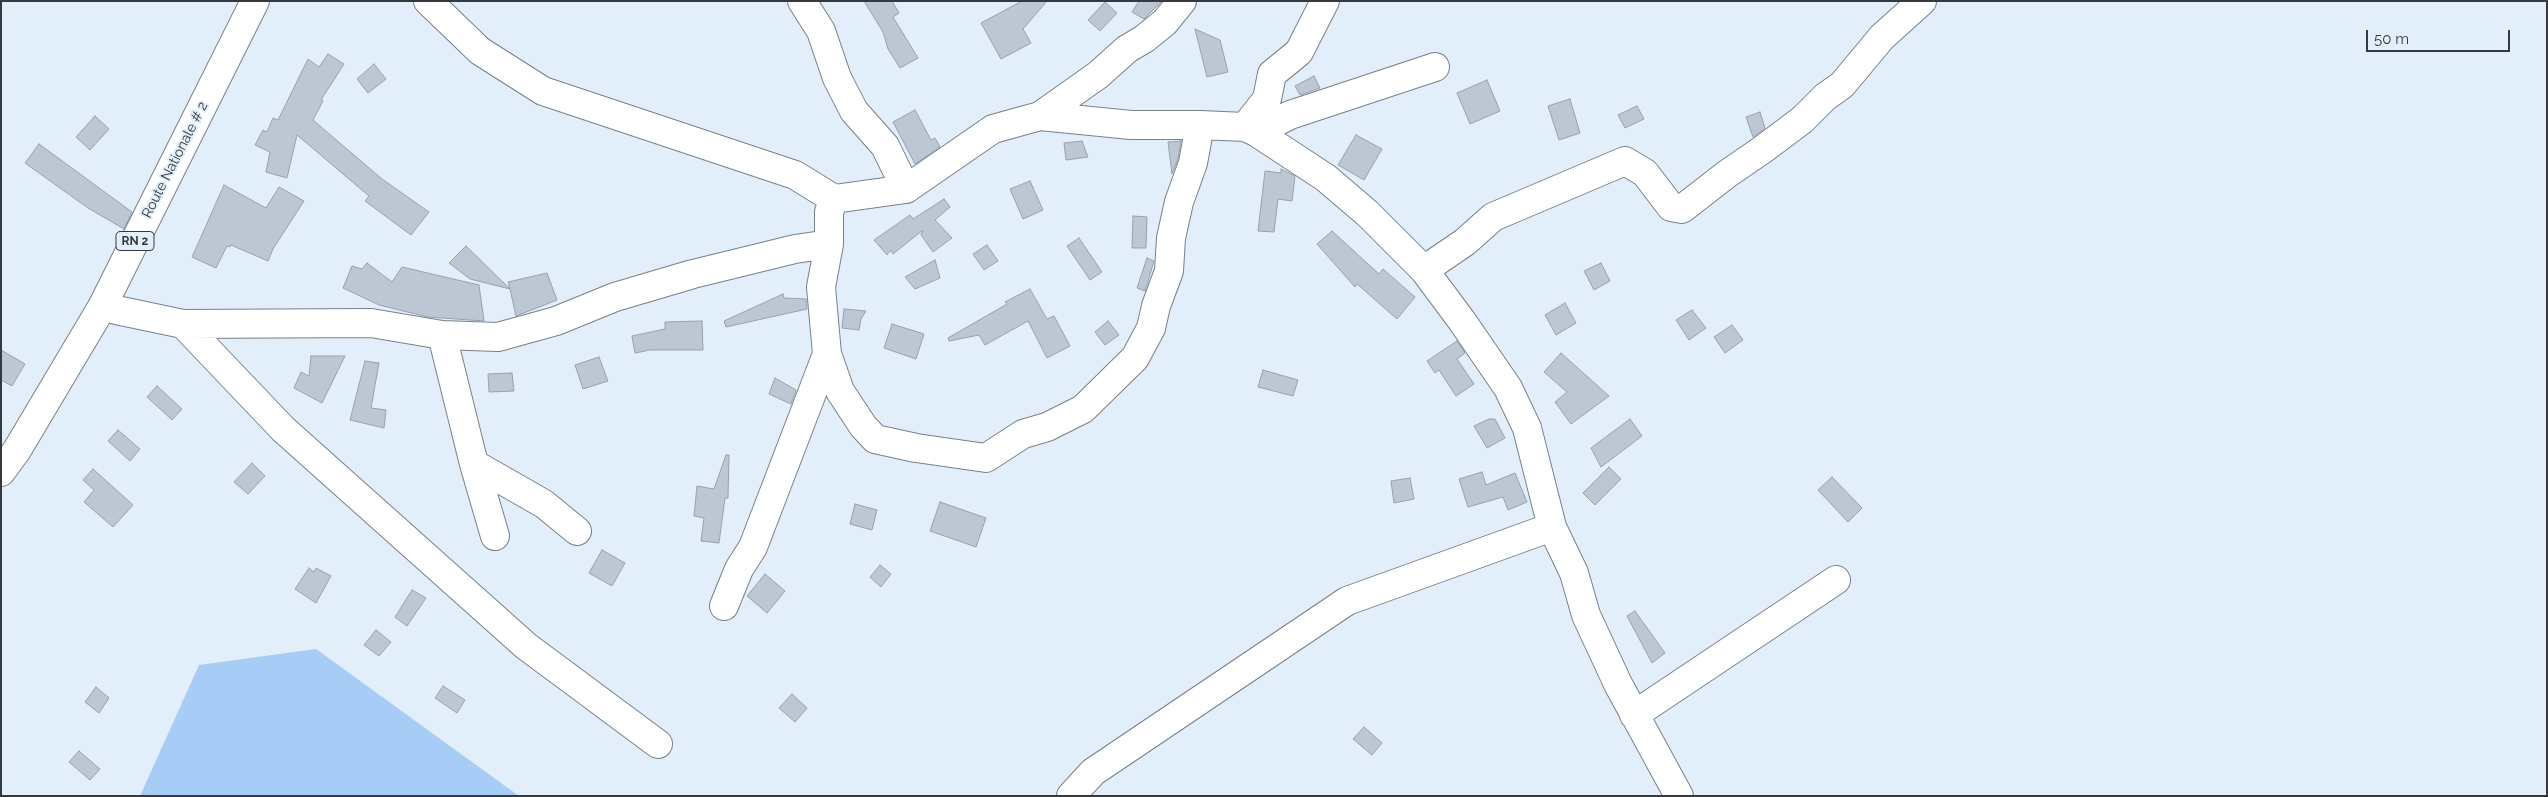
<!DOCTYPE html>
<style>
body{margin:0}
#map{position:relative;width:2548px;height:797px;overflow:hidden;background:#e2eefa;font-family:Raleway,sans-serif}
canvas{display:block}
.frame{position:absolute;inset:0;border:2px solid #35393e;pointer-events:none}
.scale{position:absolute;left:2366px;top:30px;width:144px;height:22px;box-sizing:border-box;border:2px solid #35393e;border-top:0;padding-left:6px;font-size:15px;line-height:18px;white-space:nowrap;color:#35393e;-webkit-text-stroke:4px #e2eefa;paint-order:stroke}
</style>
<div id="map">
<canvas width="2548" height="797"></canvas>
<div class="frame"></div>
<div class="scale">50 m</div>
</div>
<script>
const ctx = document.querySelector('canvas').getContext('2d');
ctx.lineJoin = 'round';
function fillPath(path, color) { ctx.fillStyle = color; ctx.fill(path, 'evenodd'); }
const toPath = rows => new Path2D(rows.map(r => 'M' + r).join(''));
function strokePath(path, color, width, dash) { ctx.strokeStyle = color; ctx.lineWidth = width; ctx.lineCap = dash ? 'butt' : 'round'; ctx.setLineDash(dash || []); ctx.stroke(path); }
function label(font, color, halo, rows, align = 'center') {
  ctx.font = font + ' Raleway,sans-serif'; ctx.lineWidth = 4; ctx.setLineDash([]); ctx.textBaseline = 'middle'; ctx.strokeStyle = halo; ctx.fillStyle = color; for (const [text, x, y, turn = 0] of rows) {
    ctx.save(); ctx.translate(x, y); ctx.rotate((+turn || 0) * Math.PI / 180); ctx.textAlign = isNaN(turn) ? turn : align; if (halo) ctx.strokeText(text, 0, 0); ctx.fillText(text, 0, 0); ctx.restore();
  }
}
fillPath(toPath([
 [316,649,519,796,140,796,199,665]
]), '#a7cdf6');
const building = toPath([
 [864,1,892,1,899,13,893,17,918,58,900,68,888,49,883,32,864,1],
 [1022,1,1047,1,1023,29,1031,43,1001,59,981,23,1022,1],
 [1139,1,1162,1,1144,19,1132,12,1139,1],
 [1105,2,1117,13,1100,31,1088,20,1105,2],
 [1195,29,1220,40,1228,72,1207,77,1195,29],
 [328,54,344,64,321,100,323,101,313,120,382,179,429,212,411,235,365,201,369,196,297,135,287,178,266,172,270,152,255,145,263,130,267,132,273,118,278,120,308,59,319,67,328,54],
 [374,64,386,79,368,93,357,79,374,64],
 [1314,76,1320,88,1300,95,1295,86,1314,76],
 [1487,80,1500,111,1470,124,1457,93,1487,80],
 [1570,99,1580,133,1559,140,1548,106,1570,99],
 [1637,106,1644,119,1625,128,1618,115,1637,106],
 [915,110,931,140,935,138,940,147,915,164,893,122,915,110],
 [1760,112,1765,128,1753,137,1746,117,1760,112],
 [95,116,109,129,90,150,76,137,95,116],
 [1356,135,1382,149,1364,180,1338,165,1356,135],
 [1082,141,1088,157,1066,160,1064,143,1082,141],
 [1181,141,1178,159,1172,174,1168,142,1181,141],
 [39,144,132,212,124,229,88,208,25,163,39,144],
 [1281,169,1295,176,1292,201,1278,199,1274,232,1258,231,1265,171,1281,173,1281,169],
 [1030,181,1043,210,1023,219,1010,189,1030,181],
 [224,185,266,208,279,187,304,201,273,249,268,261,231,245,230,247,227,246,216,268,192,257,224,185],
 [944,199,950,207,935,220,952,238,933,252,921,235,923,230,893,254,891,250,887,255,874,240,910,215,913,219,944,199],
 [1133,216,1147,217,1146,248,1132,248,1133,216],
 [1332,231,1379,274,1383,269,1415,297,1397,319,1357,284,1355,287,1317,244,1332,231],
 [1079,238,1102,272,1090,280,1067,246,1079,238],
 [987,245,998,261,984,270,973,254,987,245],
 [466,246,510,289,508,282,547,273,557,300,516,316,510,289,470,279,449,263,466,246],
 [1147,258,1154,261,1145,291,1137,288,1147,258],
 [935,260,940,278,915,289,905,277,935,260],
 [367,263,392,282,402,267,479,285,484,321,428,317,379,305,343,288,352,266,362,269,367,263],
 [1601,263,1610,281,1594,290,1584,271,1601,263],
 [1030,289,1047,319,1054,316,1070,346,1047,358,1028,321,985,345,979,335,949,341,948,338,1007,304,1005,302,1030,289],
 [783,294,784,298,806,299,807,309,726,327,724,321,783,294],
 [1565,303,1576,323,1556,335,1545,315,1565,303],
 [844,309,866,311,861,319,859,330,842,328,844,309],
 [1692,310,1706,328,1689,340,1676,320,1692,310],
 [702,321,703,350,650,350,635,353,632,336,665,329,665,322,702,321],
 [1108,321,1119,335,1105,345,1095,332,1108,321],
 [892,324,924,334,916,359,884,348,892,324],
 [1732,325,1743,340,1725,353,1714,337,1732,325],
 [1457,341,1465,353,1457,359,1474,384,1456,396,1439,370,1435,373,1427,361,1457,341],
 [1,350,25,364,12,386,1,380,1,350],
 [1561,353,1609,396,1571,424,1555,402,1567,392,1544,372,1561,353],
 [311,356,345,356,322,403,294,388,301,372,309,376,311,356],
 [599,357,608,381,583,389,575,365,599,357],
 [365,361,379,363,371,408,386,410,384,428,350,420,365,361],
 [1263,370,1298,380,1293,396,1258,387,1263,370],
 [512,373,514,391,489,392,488,374,512,373],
 [775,378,796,390,791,404,769,394,775,378],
 [157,386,182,409,172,420,147,397,157,386],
 [1489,419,1495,419,1505,438,1487,448,1474,426,1489,419],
 [1630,419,1642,436,1601,467,1591,448,1630,419],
 [118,430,140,449,130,461,108,441,118,430],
 [726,455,729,455,728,498,725,498,719,543,701,541,704,518,694,516,697,486,714,489,726,455],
 [252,463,265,476,248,494,234,482,252,463],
 [1609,467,1621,479,1595,505,1583,493,1609,467],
 [93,469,133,505,113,527,84,502,94,490,83,480,93,469],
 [1482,472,1486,485,1515,473,1527,502,1508,510,1503,497,1468,507,1459,479,1482,472],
 [1832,477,1862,508,1848,522,1818,490,1832,477],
 [1410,478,1414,499,1394,503,1391,481,1410,478],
 [940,502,986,518,976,547,930,531,940,502],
 [855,504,877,510,872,530,850,524,855,504],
 [602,550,625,563,612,586,589,573,602,550],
 [880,565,891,574,881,587,870,577,880,565],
 [309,568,314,572,316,568,331,576,316,603,295,589,309,568],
 [765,574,785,591,767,613,747,596,765,574],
 [412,590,426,598,407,626,395,617,412,590],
 [1635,611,1665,653,1652,663,1627,616,1635,611],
 [376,630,391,642,379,656,364,645,376,630],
 [443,686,465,700,457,713,435,698,443,686],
 [96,687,109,698,99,713,85,702,96,687],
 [792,694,807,708,795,722,779,708,792,694],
 [1364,727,1382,743,1372,755,1353,739,1364,727],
 [79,751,100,769,90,780,69,762,79,751]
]);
fillPath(building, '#bcc7d3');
strokePath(building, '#96a1ac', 1);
const minor = toPath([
 [428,1,480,51,543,91,795,175,834,199,906,189,993,129,1040,116,1131,125,1200,125,1245,127,1256,132,1326,178,1367,213,1424,270,1462,321,1508,388,1527,428,1552,527,1574,573,1586,615,1618,684,1679,796],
 [802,1,821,31,837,78,854,111,885,146,906,189],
 [1040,116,1098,75,1127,49,1144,39,1165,22,1182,1],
 [1245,127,1267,99,1272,74,1299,52,1325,1],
 [1256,132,1290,115,1435,67],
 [829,244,821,287,827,354,840,391,863,426,875,439,916,448,986,458,1023,434,1047,427,1083,409,1135,358,1151,328,1156,306,1169,271,1171,238,1179,202,1193,163,1200,125],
 [1424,270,1465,242,1493,217,1625,161,1645,173,1671,207,1682,209,1727,174,1762,150,1802,120,1825,97,1842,85,1882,37,1922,1],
 [102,307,183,324,371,323,442,335,498,337,556,321,615,297,693,274,795,249,829,244,829,212,834,199],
 [183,324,283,429,526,646,658,744],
 [442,335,474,464,495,536],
 [474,464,544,504,577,531],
 [724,606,739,569,753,547,827,354],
 [1634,715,1836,580],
 [1071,796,1093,772,1347,601,1552,527]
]);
const major = toPath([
 [1,472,17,450,102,307,255,1]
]);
strokePath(minor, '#77818c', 30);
strokePath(major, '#77818c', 30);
strokePath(minor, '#fff', 28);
strokePath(major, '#fff', 28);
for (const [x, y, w] of [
 [135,241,38]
]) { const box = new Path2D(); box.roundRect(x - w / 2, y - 9.5, w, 19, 4); ctx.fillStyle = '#e2eefa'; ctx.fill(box); strokePath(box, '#35393e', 1); }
label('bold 12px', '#35393e', null, [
 ["RN 2",135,241]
]);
label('14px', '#35393e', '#e2eefa', [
 ["Route Nationale # 2",175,160,-63]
]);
</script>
